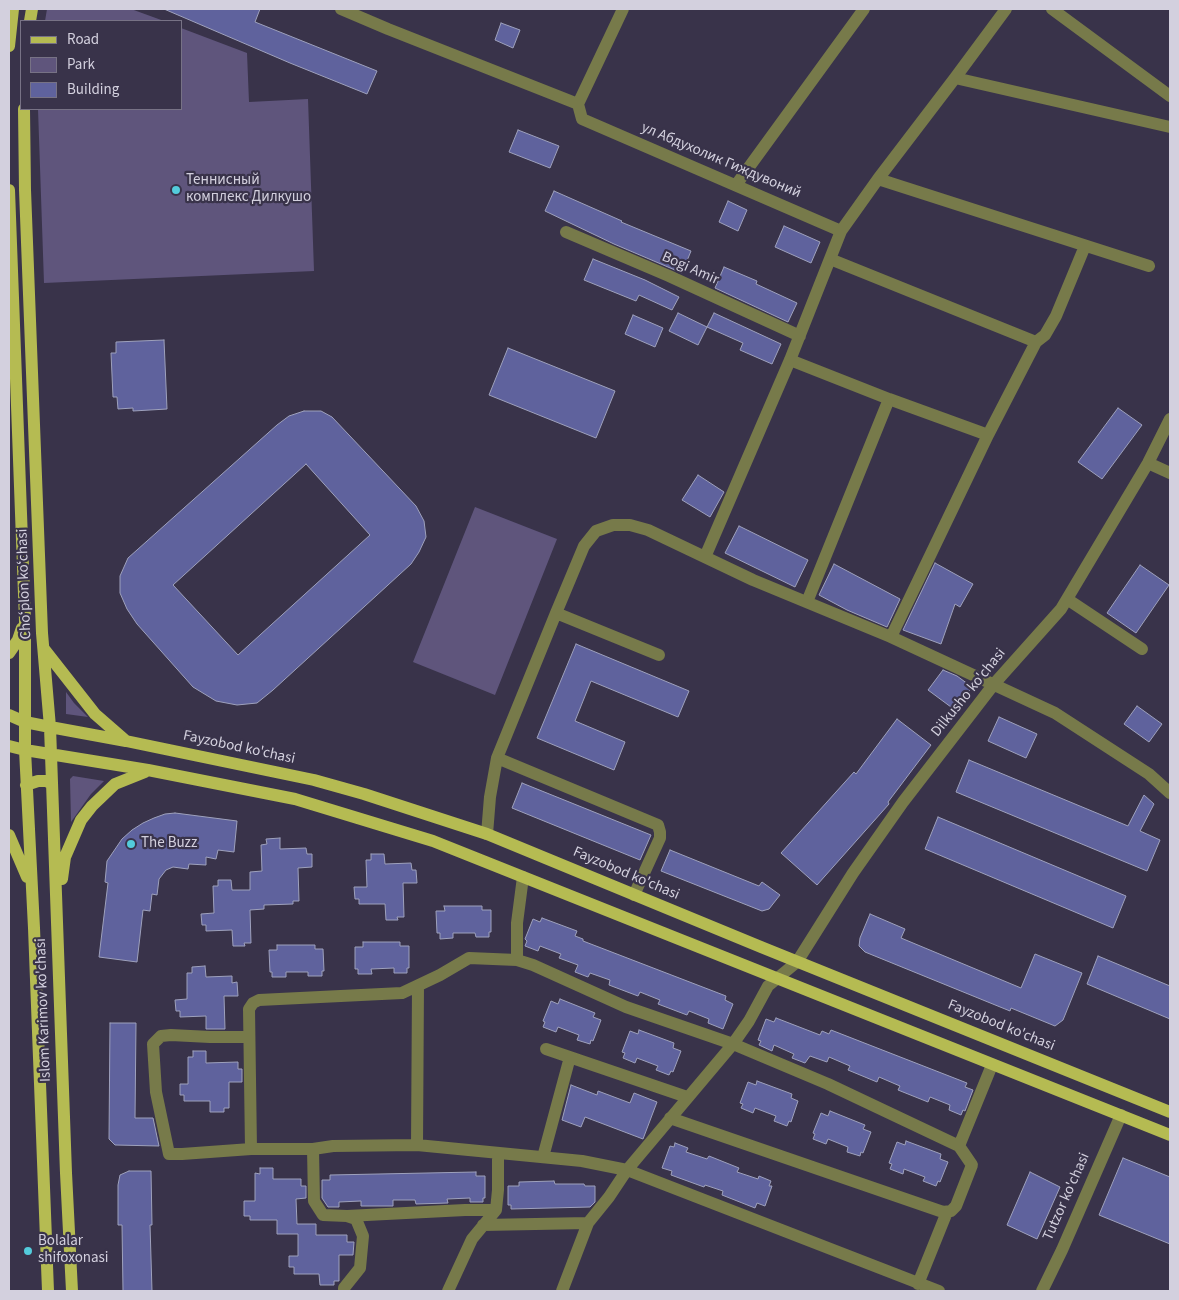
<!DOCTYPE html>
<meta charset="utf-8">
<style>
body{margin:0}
#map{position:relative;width:1179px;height:1300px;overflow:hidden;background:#39334a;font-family:"Source Sans 3",sans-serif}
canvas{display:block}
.frame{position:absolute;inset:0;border:10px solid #d3d0de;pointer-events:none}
.legend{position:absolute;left:20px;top:20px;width:162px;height:90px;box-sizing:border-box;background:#39334a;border:1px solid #777285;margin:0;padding:6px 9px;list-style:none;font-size:15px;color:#d3d0de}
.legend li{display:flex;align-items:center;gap:10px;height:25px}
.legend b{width:25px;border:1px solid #777285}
</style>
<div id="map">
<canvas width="1179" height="1300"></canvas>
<div class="frame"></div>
<ul class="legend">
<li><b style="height:6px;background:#b5bb52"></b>Road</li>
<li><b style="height:14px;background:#5f557c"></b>Park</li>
<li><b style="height:14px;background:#5f629d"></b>Building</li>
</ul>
</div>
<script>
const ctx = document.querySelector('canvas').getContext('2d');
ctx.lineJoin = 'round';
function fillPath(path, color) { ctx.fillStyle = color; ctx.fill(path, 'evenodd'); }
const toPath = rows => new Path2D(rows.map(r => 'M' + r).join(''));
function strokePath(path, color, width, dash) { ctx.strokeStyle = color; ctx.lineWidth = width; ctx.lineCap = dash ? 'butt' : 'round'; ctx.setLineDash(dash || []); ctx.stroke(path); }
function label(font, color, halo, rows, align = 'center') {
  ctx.font = font + ' "Source Sans 3",sans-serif'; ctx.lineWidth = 4.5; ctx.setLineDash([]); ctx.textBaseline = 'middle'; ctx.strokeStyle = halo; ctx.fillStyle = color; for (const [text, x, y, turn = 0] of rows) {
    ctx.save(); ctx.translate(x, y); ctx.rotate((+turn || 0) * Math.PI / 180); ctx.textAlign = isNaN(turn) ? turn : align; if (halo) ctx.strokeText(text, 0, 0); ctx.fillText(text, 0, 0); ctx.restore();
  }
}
fillPath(toPath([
 [47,9,131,9,164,21,45,21],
 [181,28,247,53,249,102,308,99,314,271,44,283,38,109,181,109],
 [475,507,557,539,495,695,413,662],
 [66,692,74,703,88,717,66,714],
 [73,776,104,781,91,794,71,822,70,779]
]), '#5f557c');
const building = toPath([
 [164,9,260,9,255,22,377,71,367,94,290,63,164,9],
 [501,23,520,30,513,48,495,40,501,23],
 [518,130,559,146,550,168,509,152,518,130],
 [554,191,622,221,621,222,691,251,682,273,614,244,545,211,554,191],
 [728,201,747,210,738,231,719,222,728,201],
 [784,226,820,242,811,263,775,247,784,226],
 [593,259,645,280,679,297,672,310,639,295,636,301,584,280,593,259],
 [724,267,757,281,756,284,797,303,788,322,715,288,724,267],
 [678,313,707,327,698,345,669,331,678,313],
 [714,313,781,344,772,364,740,350,743,343,707,327,714,313],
 [633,315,663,328,655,347,625,334,633,315],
 [164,340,167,409,133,411,133,408,118,409,117,397,113,397,111,353,116,353,116,342,164,340],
 [508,348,615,391,596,438,489,395,508,348],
 [1118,408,1142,425,1102,479,1078,462,1118,408],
 [304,411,321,411,332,417,416,506,424,521,426,537,419,552,411,564,273,690,257,703,237,705,216,701,193,687,137,624,127,609,120,593,120,576,128,558,277,425,289,416,304,411],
 [306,464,370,535,238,655,173,585,306,464],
 [698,475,724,492,710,517,682,500,698,475],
 [739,526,808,560,795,587,725,553,739,526],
 [935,563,973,584,960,607,955,604,941,644,903,630,935,563],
 [834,564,900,599,887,627,847,610,819,595,834,564],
 [1140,565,1169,585,1136,633,1107,613,1140,565],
 [576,644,689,691,678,717,591,681,575,721,625,742,614,770,537,738,576,644],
 [943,670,957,676,972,687,955,710,928,690,943,670],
 [1137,706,1162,724,1149,742,1124,724,1137,706],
 [999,717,1037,734,1026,758,988,741,999,717],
 [897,719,931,745,888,802,889,804,817,885,781,853,854,772,856,774,897,719],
 [969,760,1128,826,1144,795,1154,804,1140,831,1160,840,1147,871,956,792,969,760],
 [522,783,651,835,640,860,512,808,522,783],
 [175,813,237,821,234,852,218,850,216,859,206,857,206,865,189,864,188,869,173,867,166,870,159,879,157,895,152,894,150,911,143,910,137,962,99,957,108,883,105,882,107,861,122,839,132,830,143,823,154,818,165,814,175,813],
 [938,817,1126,896,1113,928,925,849,938,817],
 [280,838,280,849,306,848,307,854,312,854,312,867,298,868,299,901,293,901,293,904,264,905,264,909,250,910,251,943,244,943,245,946,233,946,232,930,206,931,206,925,202,925,201,914,214,913,213,886,218,886,218,880,231,880,232,890,250,890,250,872,262,871,261,845,267,844,266,839,280,838],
 [670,850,759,886,762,882,780,895,769,909,762,911,661,871,670,850],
 [371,854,384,854,385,864,411,863,412,870,416,870,417,883,403,883,404,917,397,917,398,920,386,920,385,904,359,904,359,899,355,899,354,887,367,887,366,860,371,860,371,854],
 [444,906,482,906,482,910,491,910,491,932,489,932,489,937,476,937,475,933,453,933,453,938,440,939,440,933,437,933,436,911,445,911,444,906],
 [870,914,905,929,901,938,1021,988,1035,954,1082,973,1063,1020,1055,1026,1011,1008,1010,1011,865,952,859,946,860,938,870,914],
 [542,918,577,931,575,936,583,939,583,941,726,996,725,1000,733,1004,723,1029,708,1023,709,1019,689,1011,687,1015,658,1004,660,1000,640,992,638,996,609,985,610,980,590,973,588,977,575,972,578,965,559,958,561,954,540,946,538,951,525,946,527,941,525,939,533,919,540,922,542,918],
 [363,942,400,942,400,946,409,946,409,968,407,968,407,973,394,973,394,968,371,969,372,974,358,974,358,969,355,969,355,947,363,947,363,942],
 [277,945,315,945,315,949,323,949,324,971,322,971,322,976,308,976,308,972,286,972,286,977,272,977,272,972,270,972,269,950,277,950,277,945],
 [1098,956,1170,986,1170,1019,1087,984,1098,956],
 [205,966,206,977,232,976,232,983,237,982,238,996,224,996,225,1029,206,1029,206,1016,180,1017,180,1011,176,1011,175,1000,187,999,187,973,192,973,192,967,205,966],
 [560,999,595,1013,593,1017,601,1020,593,1041,591,1040,590,1044,577,1040,579,1035,558,1027,556,1032,543,1027,545,1022,543,1021,551,1001,558,1004,560,999],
 [776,1018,820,1035,822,1031,829,1034,831,1030,967,1083,965,1087,973,1090,965,1111,963,1110,961,1115,949,1110,950,1105,930,1097,928,1102,898,1090,900,1086,879,1077,877,1082,848,1070,850,1066,829,1057,827,1062,810,1056,805,1063,792,1058,794,1054,774,1045,772,1051,759,1045,761,1041,758,1040,766,1019,774,1022,776,1018],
 [110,1023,136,1023,135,1118,153,1118,159,1146,115,1145,109,1139,110,1023],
 [639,1030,674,1043,673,1048,681,1051,673,1072,671,1071,669,1075,656,1070,658,1066,637,1058,635,1063,623,1058,625,1053,622,1052,630,1031,638,1034,639,1030],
 [193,1051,206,1051,206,1063,238,1062,238,1069,242,1069,242,1082,229,1082,229,1108,224,1108,224,1112,210,1112,210,1101,184,1101,184,1095,180,1095,180,1084,188,1084,188,1057,193,1057,193,1051],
 [757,1081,792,1094,791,1098,798,1101,791,1122,789,1121,787,1126,774,1121,776,1116,755,1108,753,1113,741,1108,743,1104,740,1103,748,1082,756,1085,757,1081],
 [571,1085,597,1095,598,1091,630,1103,634,1093,657,1102,643,1139,585,1117,581,1127,562,1120,571,1085],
 [830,1111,865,1125,863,1129,871,1132,863,1153,861,1152,860,1156,847,1152,848,1147,828,1139,826,1144,813,1139,815,1134,813,1133,821,1113,828,1116,830,1111],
 [906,1141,941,1154,940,1159,948,1162,940,1182,938,1181,936,1186,923,1181,925,1177,904,1169,903,1174,890,1169,892,1164,889,1163,897,1142,905,1145,906,1141],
 [675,1143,688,1148,686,1152,707,1159,709,1156,739,1168,737,1172,758,1179,759,1176,771,1181,769,1186,772,1186,765,1206,757,1203,755,1208,722,1195,723,1191,705,1185,704,1187,671,1175,672,1171,662,1168,670,1146,674,1147,675,1143],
 [1123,1158,1170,1177,1170,1244,1099,1215,1123,1158],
 [260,1168,273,1168,273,1179,301,1179,301,1186,306,1186,306,1198,296,1199,297,1224,316,1224,316,1235,347,1235,347,1242,354,1242,353,1255,339,1255,339,1281,334,1281,334,1285,320,1285,319,1274,294,1274,294,1267,289,1267,289,1256,298,1256,298,1234,277,1234,277,1220,250,1220,250,1216,244,1216,244,1201,255,1201,255,1173,260,1174,260,1168],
 [129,1171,151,1171,152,1225,150,1225,152,1291,123,1291,122,1225,118,1225,118,1185,120,1175,129,1171],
 [476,1172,476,1176,485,1176,485,1198,483,1198,483,1202,470,1202,470,1198,447,1199,448,1203,416,1204,415,1200,393,1200,393,1206,361,1206,361,1201,339,1202,339,1207,328,1207,322,1198,322,1180,330,1180,330,1175,476,1172],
 [1030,1172,1060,1187,1037,1239,1007,1225,1030,1172],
 [554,1181,555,1184,584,1184,585,1186,595,1186,595,1202,590,1207,511,1209,511,1205,508,1205,508,1186,519,1186,519,1182,554,1181]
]);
fillPath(building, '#5f629d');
strokePath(building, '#9ea1bc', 1);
strokePath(toPath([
 [341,9,388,29,578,104,582,119,841,231,878,179,955,78,1006,9],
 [1052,9,1170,96],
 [955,78,1170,127],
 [578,104,623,9],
 [878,179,1149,266],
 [736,185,864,9],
 [566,232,669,276,800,336],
 [830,259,1036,342],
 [790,360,889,399,988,435],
 [1148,463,1170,473],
 [705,557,790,360,841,231],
 [1067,599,1142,649],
 [807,602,889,399],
 [556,613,659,655],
 [891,637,988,435,1036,342,1045,335,1056,316,1085,246],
 [497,758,658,825,660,832,660,838,634,895],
 [487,834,490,797,497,758,556,613,584,546,596,531,613,525,630,525,648,530,753,580,891,637,1055,713,1149,774,1170,793],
 [517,960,517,923,523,877],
 [249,1037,210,1037,171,1035,161,1036,153,1044,156,1092,169,1154,182,1154,251,1149],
 [546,1049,687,1097],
 [670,1118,943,1212,951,1211,956,1206,972,1165,959,1146,828,1084,733,1044,626,1007,533,965,517,960,469,958,440,975,402,993,259,1000,253,1003,249,1009,251,1149,313,1149,333,1146,417,1145,582,1161,627,1170,939,1291],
 [417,1145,418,986],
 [959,1146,992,1065],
 [313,1149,314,1201,323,1215,347,1216,356,1219,363,1236,360,1268,344,1288,344,1291],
 [543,1157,570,1057],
 [347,1216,465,1210,496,1210],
 [483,1225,588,1223],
 [918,1284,947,1212],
 [448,1291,472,1239,496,1210,498,1190,498,1153],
 [562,1291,588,1223,609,1197,627,1170,733,1044,749,1021,768,986,797,962,853,873,903,802,994,684,1061,609,1148,463,1170,419],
 [1042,1291,1062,1250,1121,1115]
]), '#777a4a', 12);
strokePath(toPath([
 [30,21,32,9],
 [9,46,13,9],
 [24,109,25,190,42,633,50,727,66,1173,72,1291],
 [9,190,25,621,25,750,34,928,48,1291],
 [44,649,95,714,126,741],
 [9,653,18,640,22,628],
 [9,715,25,722,50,727,126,741,314,780,364,794,487,834,761,947,1170,1112],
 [9,746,25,750,148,770,295,799,433,841,1170,1135],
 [26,785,38,781,46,781,52,784],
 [9,835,27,877],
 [62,879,65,857,81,820,92,806,115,784,145,772]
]), '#b5bb52', 12);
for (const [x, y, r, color] of [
 [176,190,5,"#53cbdb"],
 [131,844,5,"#53cbdb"],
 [28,1251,5,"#53cbdb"]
]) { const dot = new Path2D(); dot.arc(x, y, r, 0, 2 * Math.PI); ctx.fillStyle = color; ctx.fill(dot); strokePath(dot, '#39334a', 2); }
label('15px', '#d3d0de', '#39334a', [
 ["ул Абдухолик Гиждувоний",721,161,23],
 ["Bogi Amir",690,269,24],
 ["Choʻplon koʻchasi",25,584,-92],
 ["Dilkusho ko'chasi",969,693,-51],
 ["Fayzobod ko'chasi",239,748,12],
 ["Fayzobod ko'chasi",626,874,23],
 ["Islom Karimov ko'chasi",44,1010,-92],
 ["Fayzobod ko'chasi",1001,1026,22],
 ["Tutzor ko'chasi",1067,1197,-66]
]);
label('15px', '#d3d0de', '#39334a', [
 ["Теннисный",186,181],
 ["комплекс Дилкушо",186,198],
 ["The Buzz",141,844],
 ["Bolalar",38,1242],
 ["shifoxonasi",38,1259]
], 'left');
</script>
